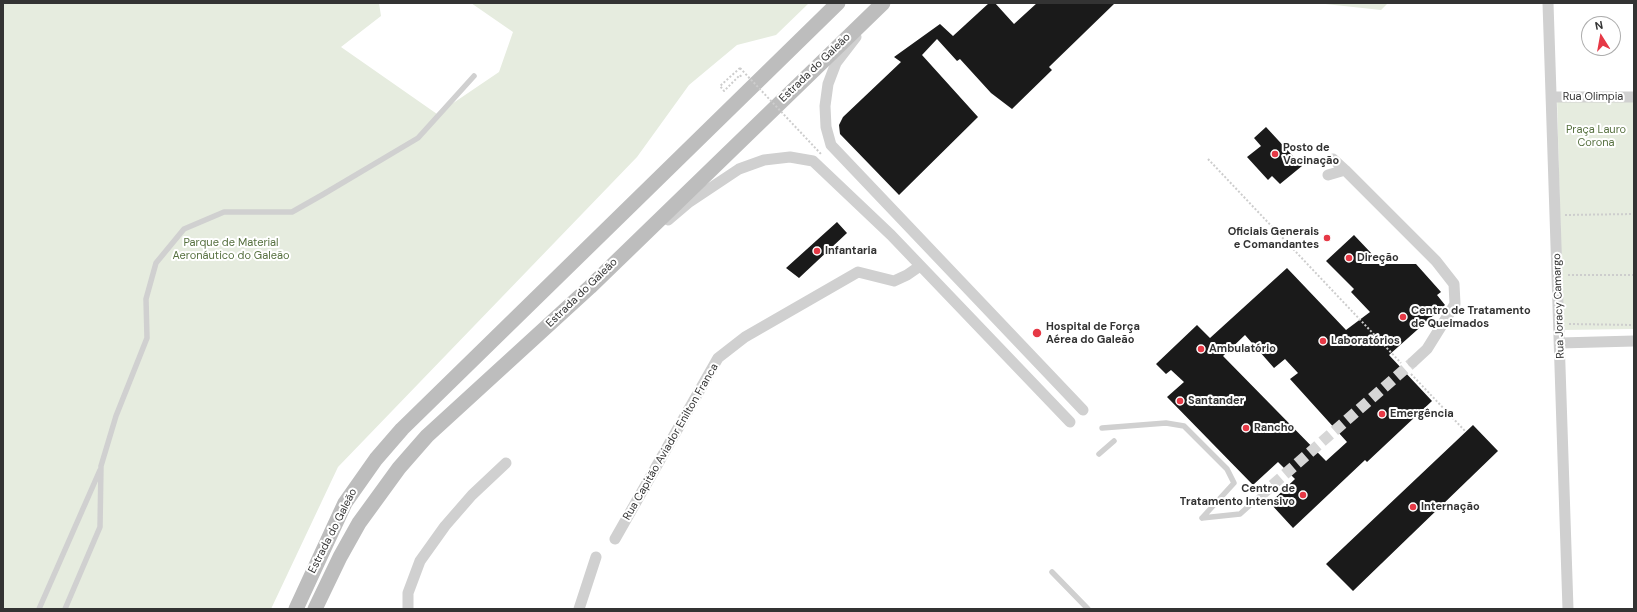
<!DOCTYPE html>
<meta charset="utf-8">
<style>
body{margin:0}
#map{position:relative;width:1637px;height:612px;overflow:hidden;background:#fff;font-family:"DM Sans",sans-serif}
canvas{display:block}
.frame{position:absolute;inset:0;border:4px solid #333;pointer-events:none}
.north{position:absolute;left:1581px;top:16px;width:40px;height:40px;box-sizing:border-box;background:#fff;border:1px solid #adadad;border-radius:50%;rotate:349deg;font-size:11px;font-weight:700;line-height:16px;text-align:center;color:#333}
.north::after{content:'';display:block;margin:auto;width:14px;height:18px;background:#e63946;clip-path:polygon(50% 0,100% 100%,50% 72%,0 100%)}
</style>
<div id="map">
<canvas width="1637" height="612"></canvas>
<div class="frame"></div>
<div class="north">N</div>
</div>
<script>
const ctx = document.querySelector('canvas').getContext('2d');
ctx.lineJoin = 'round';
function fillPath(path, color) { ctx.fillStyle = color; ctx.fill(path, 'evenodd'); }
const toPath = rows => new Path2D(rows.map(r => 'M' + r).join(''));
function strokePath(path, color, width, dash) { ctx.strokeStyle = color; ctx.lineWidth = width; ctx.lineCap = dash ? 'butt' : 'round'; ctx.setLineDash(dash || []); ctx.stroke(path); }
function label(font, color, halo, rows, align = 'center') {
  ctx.font = font + ' "DM Sans",sans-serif'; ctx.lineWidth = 4; ctx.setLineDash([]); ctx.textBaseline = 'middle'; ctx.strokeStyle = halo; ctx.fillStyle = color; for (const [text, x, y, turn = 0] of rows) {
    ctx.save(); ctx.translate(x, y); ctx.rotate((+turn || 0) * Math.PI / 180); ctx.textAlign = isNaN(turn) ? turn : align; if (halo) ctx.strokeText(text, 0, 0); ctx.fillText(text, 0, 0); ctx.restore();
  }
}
fillPath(toPath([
 [3,3,379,3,381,16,341,47,437,114,499,72,513,32,471,3,809,3,776,35,737,45,689,85,637,157,338,467,271,609,3,609],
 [1316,3,1388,3,1381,10],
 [1557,97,1634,97,1634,329,1563,330]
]), '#e6ecdf');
fillPath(toPath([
 [989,3,995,3,1014,24,1037,3,1115,3,1049,67,1052,70,1012,109,991,93,960,59,957,61,937,39,922,55,978,117,899,195,840,134,839,125,843,117,901,62,894,57,940,24,953,36],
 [1266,127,1302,166,1280,184,1272,176,1268,180,1247,157,1261,146,1254,138],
 [837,222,847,233,799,278,786,268],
 [1354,235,1372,254,1361,264,1416,264,1441,292,1437,295,1445,305,1389,355,1432,401,1367,462,1365,460,1293,528,1270,503,1295,479,1278,462,1253,485,1167,397,1184,382,1171,370,1166,374,1156,364,1197,325,1210,338,1287,268,1346,330,1370,312,1351,292,1354,289,1326,261],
 [1245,335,1274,368,1285,359,1298,373,1290,379,1347,442,1326,461,1223,356],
 [1473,425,1498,451,1353,591,1326,564]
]), '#1a1a1a');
strokePath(toPath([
 [1260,496,1413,362]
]), '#d6d6d6', 11, [11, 5.5]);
strokePath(toPath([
 [740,68,720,86,724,91,740,75,742,78],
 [1208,159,1401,363],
 [1565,215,1634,214],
 [1568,275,1634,275],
 [1569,324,1634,325],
 [1411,374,1466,432]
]), '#cdcdcd', 2, [2, 2]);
strokePath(toPath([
 [1102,428,1166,423,1184,426,1227,469,1234,483,1202,518],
 [1099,454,1114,441],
 [1202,518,1240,514,1260,496],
 [1052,572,1088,609],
 [39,609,100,470],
 [65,609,100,527,101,466,116,416,147,338,146,299,156,263,184,229,224,212,292,212,322,195,418,138,474,76]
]), '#d0d0d0', 5.5);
strokePath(toPath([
 [1548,3,1568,609],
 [856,37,836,63,828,84,825,106,826,127,831,145,1083,410],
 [1551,97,1634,97],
 [1345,170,1436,261,1454,284,1455,304,1427,349,1413,362],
 [1328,175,1345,170,1333,159],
 [668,220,688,203,739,169,764,160,790,157,813,161,891,235,1070,422],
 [1560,343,1634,341],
 [615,539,718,358,745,337,858,272,894,281,907,275,920,266],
 [408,609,408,593,420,561,445,526,472,495,506,463],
 [579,609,596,557]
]), '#d0d0d0', 11);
strokePath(toPath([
 [296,609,345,503,376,459,402,429,838,3],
 [315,609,340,557,359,523,399,468,427,436,590,287,883,3]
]), '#bdbdbd', 15);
strokePath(toPath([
 [740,68,821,154]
]), '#cdcdcd', 2, [2, 2]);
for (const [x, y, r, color] of [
 [1275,154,4,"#e63946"],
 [1327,238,4,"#e63946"],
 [817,251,4,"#e63946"],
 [1349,258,4,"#e63946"],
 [1403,317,4,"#e63946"],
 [1037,333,5,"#e63946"],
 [1323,341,4,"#e63946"],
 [1201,349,4,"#e63946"],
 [1180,401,4,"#e63946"],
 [1382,414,4,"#e63946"],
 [1246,428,4,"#e63946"],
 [1303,495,4,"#e63946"],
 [1413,507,4,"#e63946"]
]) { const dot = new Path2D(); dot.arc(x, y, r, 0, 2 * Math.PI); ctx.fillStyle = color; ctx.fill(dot); strokePath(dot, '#fff', 1.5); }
label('11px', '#333', '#fff', [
 ["Estrada do Galeão",815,68,-44],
 ["Rua Olimpia",1593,97],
 ["Estrada do Galeão",582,293,-44],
 ["Rua Joracy Camargo",1559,306,-92],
 ["Rua Capitão Aviador Enilton Franca",671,442,-60],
 ["Estrada do Galeão",333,531,-63]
]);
label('11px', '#56703f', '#fff', [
 ["Praça Lauro",1596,130],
 ["Corona",1596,143],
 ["Parque de Material",231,243],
 ["Aeronáutico do Galeão",231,256]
]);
label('bold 11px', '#333', '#fff', [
 ["Posto de",1283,148],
 ["Vacinação",1283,161],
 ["Oficiais Generais",1319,232,"right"],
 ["e Comandantes",1319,245,"right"],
 ["Infantaria",825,251],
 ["Direção",1357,258],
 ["Centro de Tratamento",1411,311],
 ["de Queimados",1411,324],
 ["Hospital de Força",1046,327],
 ["Aérea do Galeão",1046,340],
 ["Laboratórios",1331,341],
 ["Ambulatório",1209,349],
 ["Santander",1188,401],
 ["Emergência",1390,414],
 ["Rancho",1254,428],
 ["Centro de",1295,489,"right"],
 ["Tratamento Intensivo",1295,502,"right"],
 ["Internação",1421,507]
], 'left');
</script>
